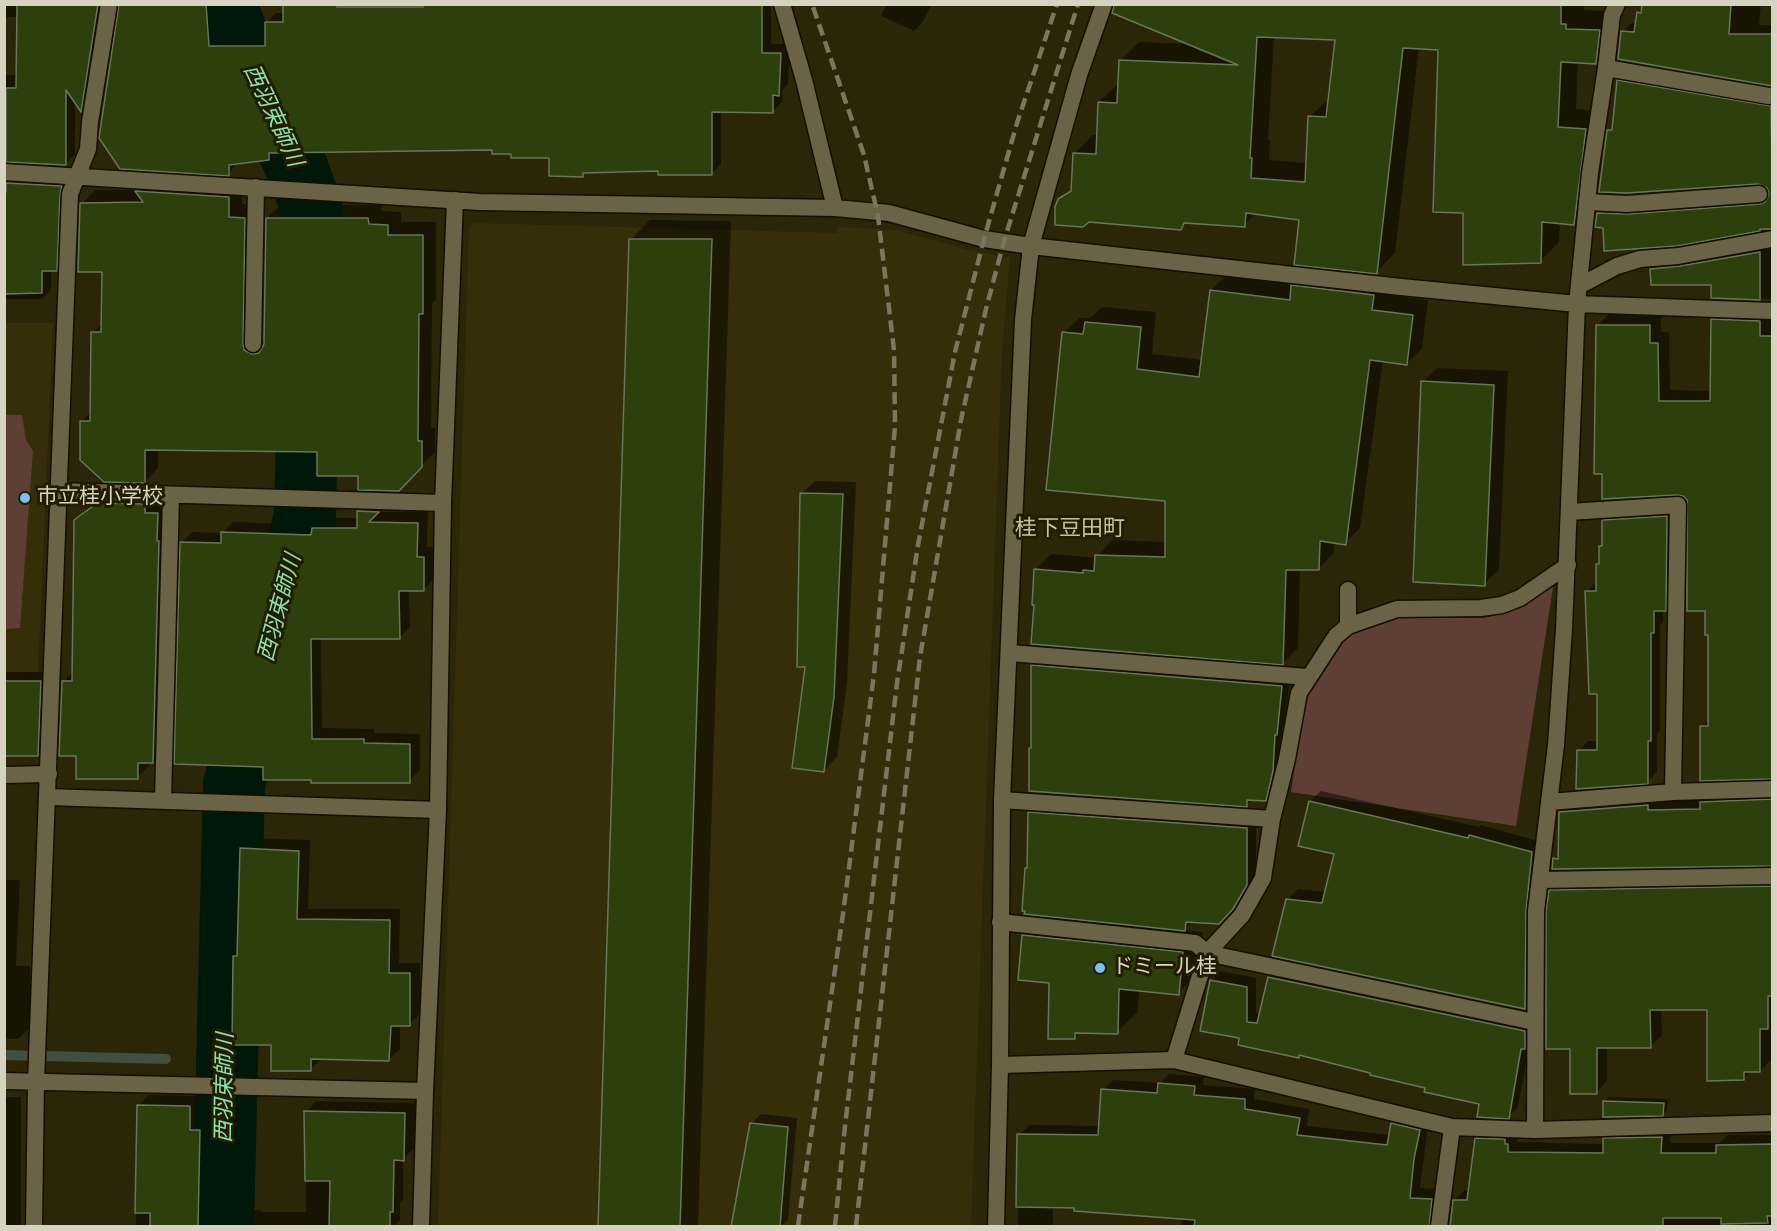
<!DOCTYPE html>
<meta charset="utf-8">
<style>
body{margin:0}
#map{position:relative;width:1777px;height:1231px;overflow:hidden;background:#2c2609;font-family:"Titillium Web",sans-serif}
canvas{display:block}
.frame{position:absolute;inset:0;border:6px solid #d6d3c2;pointer-events:none}
</style>
<div id="map">
<canvas width="1777" height="1231"></canvas>
<div class="frame"></div>
</div>
<script>
const ctx = document.querySelector('canvas').getContext('2d');
ctx.lineJoin = 'round';
function fillPath(path, color) { ctx.fillStyle = color; ctx.fill(path, 'evenodd'); }
const toPath = rows => new Path2D(rows.map(r => 'M' + r).join(''));
function strokePath(path, color, width, dash) { ctx.strokeStyle = color; ctx.lineWidth = width; ctx.lineCap = dash ? 'butt' : 'round'; ctx.setLineDash(dash || []); ctx.stroke(path); }
function label(font, color, halo, rows, align = 'center') {
  ctx.font = font + ' "Titillium Web","Noto Sans JP",sans-serif'; ctx.lineWidth = 6; ctx.setLineDash([]); ctx.textBaseline = 'middle'; ctx.strokeStyle = halo; ctx.fillStyle = color; for (const [text, x, y, turn = 0] of rows) {
    ctx.save(); ctx.translate(x, y); ctx.rotate((+turn || 0) * Math.PI / 180); ctx.textAlign = isNaN(turn) ? turn : align; if (halo) ctx.strokeText(text, 0, 0); ctx.fillText(text, 0, 0); ctx.restore();
  }
}
fillPath(toPath([
 [473,223,837,233,838,227,896,230,969,250,1010,258,1002,350,971,1226,438,1226,469,227],
 [4,323,53,323,38,672,5,673]
]), '#362e08');
fillPath(toPath([
 [5,415,22,415,26,440,33,451,20,628,5,629],
 [1549,582,1553,587,1516,826,1291,792,1306,693,1337,645,1358,629,1395,618,1485,618,1521,608]
]), '#5f3f35');
fillPath(toPath([
 [4,4,106,4,90,100,81,109,75,100,75,154,66,164,5,160,4,75,18,75,19,17,4,17],
 [121,4,215,4,218,37,267,37,267,23,276,13,284,13,284,4,771,4,771,44,790,44,788,84,782,91,782,102,772,112,721,111,721,164,712,173,659,170,586,171,582,175,551,157,493,149,276,152,269,159,238,162,228,174],
 [887,4,932,4,922,23,914,31,881,16],
 [1126,4,1579,4,1584,6,1584,10,1618,12,1614,43,1595,62,1578,61,1576,109,1604,111,1593,205,1574,224,1560,222,1559,242,1540,261,1465,211,1439,49,1419,47,1395,253,1376,272,1300,219,1257,213,1244,225,1186,222,1180,228,1060,200,1072,187,1074,154,1093,135,1098,135,1099,102,1118,84,1120,61,1139,42,1190,44],
 [1274,36,1337,39,1330,98,1309,117,1307,163,1269,160,1270,140,1268,140],
 [1644,4,1761,4,1759,25,1772,25,1772,85,1622,32,1632,23,1637,23,1638,13],
 [1627,72,1772,97,1772,228,1676,244,1605,226,1598,214,1607,204,1638,206,1770,196,1769,187,1609,131,1614,125,1618,81],
 [4,168,70,177,66,260,56,270,51,270,51,290,42,299,4,299],
 [150,178,242,184,242,204,258,205,257,336,265,341,267,218,281,205,381,205,382,211,401,212,401,222,436,222,436,299,432,304,431,428,435,428,435,452,398,490,319,450,158,449,158,468,145,482,82,421,91,412,93,333,102,323,103,271,82,204,95,190,139,190],
 [650,220,731,221,698,1226,600,1226,631,239],
 [1772,243,1772,299,1712,297,1713,284,1652,269,1661,260],
 [1227,275,1389,280,1387,295,1428,300,1422,348,1407,364,1383,361,1360,528,1345,543,1334,542,1334,553,1318,569,1300,568,1298,648,1283,663,1035,570,1051,554,1096,558,1112,540,1167,542,1167,500,1064,333,1079,318,1090,318,1102,307,1156,312,1152,354,1203,360,1211,290],
 [1724,309,1772,310,1772,777,1702,727,1710,719,1709,634,1690,504,1597,326,1609,314,1661,314,1661,332,1669,332,1670,390,1712,391,1712,320],
 [1437,368,1508,371,1499,570,1484,584,1423,382],
 [815,481,856,482,847,683,837,757,823,771,806,666,801,494],
 [110,492,168,502,164,751,153,762,149,762,149,766,137,777,78,755,63,682,74,671,75,520,87,509],
 [369,501,387,501,377,512,428,512,427,547,434,547,434,579,423,590,409,590,410,627,399,638,321,638,322,728,374,729,374,733,420,734,420,770,409,781,312,778,264,766,182,542,193,532,222,533,233,522,317,525,324,518,358,518,359,511],
 [1676,507,1675,600,1663,610,1663,622,1660,625,1660,730,1657,733,1657,772,1647,782,1578,751,1588,741,1598,741,1598,692,1587,592,1596,582,1598,564,1600,562,1600,547,1603,544,1603,521,1613,511],
 [1042,657,1290,677,1285,725,1282,728,1281,761,1274,790,1265,799,1253,799,1246,805,1030,749,1033,746,1033,666],
 [4,672,50,672,47,745,37,755,4,755],
 [1772,789,1772,864,1553,868,1554,858,1559,854,1560,812,1571,801],
 [1321,791,1479,827,1481,825,1542,842,1535,997,1525,1008,1287,900,1298,889,1326,892,1336,853,1300,845,1310,801],
 [1039,803,1256,819,1256,874,1243,897,1229,912,1193,921,1184,930,1203,932,1199,972,1178,993,1139,990,1138,1012,1117,1032,1080,1032,1074,1038,1050,981,1024,936,1045,915,1026,869,1028,866,1030,813],
 [253,838,310,840,308,909,400,909,399,963,420,963,420,1014,409,1025,400,1025,400,1049,389,1059,322,1058,310,1069,273,1044,234,956,238,953,242,849],
 [1772,876,1772,1059,1760,1071,1751,1071,1744,1078,1708,1009,1661,1009,1662,1035,1650,1047,1607,1047,1607,1081,1596,1093,1572,1047,1550,891,1562,880],
 [4,880,20,880,16,966,30,966,31,1026,18,1039,4,1039],
 [1279,968,1534,1022,1518,1107,1508,1117,1480,1103,1301,1054,1298,1057,1241,1037,1211,981,1221,971,1256,978,1256,1013,1261,1013,1269,977],
 [1169,1074,1204,1077,1203,1085,1255,1089,1254,1099,1309,1109,1307,1126,1390,1135,1392,1124,1402,1114,1429,1120,1420,1188,1441,1189,1443,1225,1448,1226,1181,1226,1181,1217,1102,1210,1053,1209,1053,1226,1018,1226,1019,1135,1029,1125,1100,1126,1103,1090,1113,1080,1160,1083],
 [149,1095,200,1096,200,1120,210,1120,208,1209,261,1210,261,1212,306,1212,306,1112,316,1101,415,1103,414,1148,403,1159,403,1200,400,1202,400,1221,394,1226,136,1226,138,1106],
 [4,1097,21,1097,21,1226,4,1226],
 [1609,1097,1668,1099,1667,1110,1662,1114,1605,1101],
 [761,1114,797,1118,788,1220,781,1226,749,1226,751,1124],
 [1671,1127,1670,1143,1720,1143,1728,1135,1772,1135,1772,1226,1451,1226,1454,1200,1465,1190,1470,1190,1476,1139,1486,1129,1518,1135,1517,1142,1605,1144,1605,1139,1615,1129]
]), '#0007');
strokePath(toPath([
 [4,1055,166,1059]
]), '#404f40', 10);
strokePath(toPath([
 [223,1226,234,785,305,517,312,210,297,167,259,95,226,4]
]), '#001709', 62);
const building = toPath([
 [17,4,98,4,81,112,66,90,66,165,6,162,6,88,16,88,17,4],
 [119,4,206,4,209,46,265,46,265,22,283,22,283,4,337,4,337,7,423,7,423,4,762,4,762,53,781,53,779,96,773,95,773,113,712,112,712,175,658,175,658,171,583,173,583,177,549,176,549,158,511,158,511,154,492,154,492,150,269,153,269,160,229,165,229,176,120,169,99,138,119,4],
 [1114,4,1561,4,1561,24,1566,24,1566,29,1600,30,1596,64,1561,62,1558,127,1586,129,1574,225,1542,222,1541,263,1463,265,1463,213,1433,212,1438,50,1403,48,1377,274,1294,265,1299,220,1246,213,1245,227,1184,223,1181,230,1089,222,1083,227,1055,225,1055,207,1058,199,1071,191,1073,153,1096,154,1098,102,1117,103,1119,60,1238,65,1112,13,1114,4],
 [1257,37,1335,40,1326,117,1308,116,1305,182,1251,178,1252,158,1250,158,1257,37],
 [1642,4,1731,4,1729,34,1773,34,1772,86,1618,59,1621,31,1634,32,1637,12,1641,13,1642,4],
 [1617,80,1771,106,1773,229,1760,229,1760,231,1677,246,1604,251,1603,228,1595,227,1597,213,1628,214,1760,204,1765,202,1769,194,1767,188,1758,184,1627,193,1599,192,1607,130,1612,130,1617,80],
 [6,183,62,186,60,194,57,271,42,271,42,293,4,294,4,192,6,192,6,183],
 [135,191,229,197,229,217,245,218,243,344,244,350,252,354,259,353,264,344,266,218,368,218,369,224,388,225,388,235,423,235,423,314,419,314,418,441,422,441,422,467,399,491,358,490,358,476,317,476,317,452,145,450,145,483,104,482,80,460,80,421,90,421,91,332,101,332,102,272,78,272,80,203,143,202,135,191],
 [629,239,712,239,680,1227,598,1227,629,239],
 [1760,252,1760,300,1711,298,1711,285,1651,285,1650,269,1680,266,1760,252],
 [1291,285,1374,295,1372,310,1413,315,1407,365,1370,360,1346,545,1320,541,1319,570,1286,570,1283,665,1031,644,1034,605,1032,605,1034,569,1083,573,1083,570,1094,571,1095,555,1165,557,1165,501,1046,490,1062,332,1083,334,1085,322,1141,327,1137,369,1199,377,1210,290,1290,300,1291,285],
 [1711,319,1760,321,1760,336,1773,336,1773,779,1700,781,1700,726,1708,726,1708,635,1705,635,1705,611,1687,611,1687,500,1683,496,1677,495,1602,499,1602,474,1594,474,1596,325,1650,325,1650,343,1658,343,1659,401,1710,401,1711,319],
 [1421,381,1494,385,1485,586,1413,582,1421,381],
 [800,493,843,494,834,697,824,772,792,768,805,667,797,667,800,493],
 [97,503,145,504,145,513,158,513,157,541,159,541,153,763,138,763,138,779,76,779,76,756,59,756,62,681,72,681,74,520,97,503],
 [357,511,379,512,369,522,418,523,417,557,424,557,424,591,399,591,400,639,311,639,312,739,364,739,364,743,410,744,410,783,311,783,311,780,263,780,263,767,174,764,180,542,221,543,221,532,311,535,312,528,357,528,357,511],
 [1667,516,1666,611,1654,611,1654,633,1651,633,1651,741,1648,741,1648,784,1576,789,1577,750,1597,750,1597,694,1589,694,1585,591,1596,591,1596,564,1599,564,1599,546,1602,546,1602,520,1667,516],
 [1031,665,1282,686,1277,735,1275,735,1273,771,1266,801,1247,800,1247,807,1029,791,1029,748,1031,748,1031,665],
 [4,681,41,681,38,756,4,756,4,681],
 [1773,799,1773,866,1552,869,1553,858,1558,859,1559,812,1648,805,1648,810,1700,809,1700,802,1773,799],
 [1309,801,1468,838,1469,835,1532,852,1526,911,1525,1009,1272,956,1286,899,1322,903,1334,854,1298,846,1309,801],
 [1028,812,1247,828,1247,885,1233,909,1219,924,1186,922,1185,931,1024,914,1025,911,1022,911,1025,868,1027,868,1028,812],
 [240,848,299,851,297,919,390,920,389,973,410,973,410,1026,391,1026,389,1061,311,1059,311,1071,271,1071,271,1045,232,1045,233,956,237,956,240,848],
 [1773,886,1773,996,1768,996,1768,1029,1760,1029,1760,1072,1744,1072,1744,1080,1707,1081,1707,1010,1650,1010,1651,1048,1597,1048,1597,1094,1570,1094,1570,1049,1546,1049,1546,912,1549,890,1773,886],
 [1022,935,1183,952,1179,995,1119,989,1118,1034,1075,1033,1075,1039,1048,1039,1049,983,1018,980,1022,935],
 [1268,977,1525,1031,1525,1049,1521,1049,1509,1119,1477,1117,1479,1104,1424,1092,1425,1088,1370,1075,1370,1073,1299,1055,1299,1058,1238,1045,1239,1038,1200,1031,1210,980,1247,987,1247,1022,1257,1023,1268,977],
 [1158,1083,1195,1086,1194,1095,1245,1099,1245,1109,1300,1118,1297,1135,1387,1145,1391,1123,1420,1130,1414,1159,1410,1198,1432,1199,1429,1227,1194,1227,1195,1220,1074,1211,1074,1208,1016,1207,1017,1134,1098,1135,1101,1089,1157,1093,1158,1083],
 [1603,1101,1664,1103,1663,1116,1603,1117,1603,1101],
 [137,1105,190,1106,190,1130,200,1130,198,1227,150,1227,150,1213,135,1213,137,1105],
 [304,1111,405,1113,404,1161,394,1160,393,1212,390,1212,390,1227,329,1227,330,1181,305,1181,304,1111],
 [750,1123,788,1127,780,1227,731,1227,750,1123],
 [1662,1137,1661,1153,1716,1153,1716,1145,1773,1144,1773,1216,1767,1216,1768,1223,1721,1224,1721,1218,1663,1218,1663,1227,1450,1227,1453,1200,1467,1200,1475,1138,1505,1139,1505,1144,1508,1144,1508,1152,1603,1153,1603,1138,1662,1137]
]);
fillPath(building, '#2d3f0d');
strokePath(building, '#69765a', 1.5);
const service = toPath([
 [1606,68,1769,96],
 [1587,202,1627,204,1759,194],
 [1579,286,1617,266,1640,259,1678,256,1772,239],
 [1348,590,1348,626],
 [1002,800,1272,819],
 [1549,802,1673,792,1772,789],
 [1207,953,1534,1022],
 [1174,1060,1207,953,1242,915,1263,878,1272,819,1287,759,1299,693,1336,636,1348,626,1397,609,1481,608,1502,605,1520,598,1568,565]
]);
const minor = toPath([
 [1617,4,1612,15,1606,68,1590,173,1577,304,1564,629,1556,745,1536,911,1535,1130,1772,1123],
 [4,172,480,202,835,208,804,80,782,4],
 [835,208,889,213,984,239,1031,246,1401,287,1577,304,1772,311],
 [1031,246,1079,75,1104,4],
 [253,344,256,187],
 [59,491,443,503],
 [1569,512,1678,505,1673,792],
 [1010,653,1307,677],
 [4,775,49,774],
 [48,797,438,810],
 [163,800,171,496],
 [1540,880,1772,876],
 [1000,922,1195,943,1207,953],
 [1000,1065,1174,1060,1452,1127,1535,1130],
 [4,1081,425,1091],
 [34,1226,36,1082,70,194,88,149,90,122,109,4],
 [1439,1226,1452,1127]
]);
const tertiary = toPath([
 [421,1226,425,1091,438,810,443,503,455,200],
 [996,1226,1000,1065,1002,800,1023,320,1031,246]
]);
strokePath(service, '#150e00', 19);
strokePath(minor, '#150e00', 19);
strokePath(tertiary, '#150e00', 19);
strokePath(service, '#6a6346', 16);
strokePath(minor, '#6a6346', 16);
strokePath(tertiary, '#6a6346', 16);
strokePath(toPath([
 [798,1226,843,914,874,674,895,426,894,350,878,216,864,155,812,4],
 [835,1226,845,1126,897,683,918,545,955,352,984,239,1017,123,1057,4],
 [856,1226,920,657,961,420,986,309,1004,241,1078,4]
]), '#7b775f', 4.5, [12, 6]);
for (const [x, y, r, color] of [
 [25,498,6,"#7dbef9"],
 [1100,968,6,"#7dbef9"]
]) { const dot = new Path2D(); dot.arc(x, y, r, 0, 2 * Math.PI); ctx.fillStyle = color; ctx.fill(dot); strokePath(dot, '#221c01', 2); }
label('21px', '#d6d3c2', '#221c01', [
 ["市立桂小学校",37,498],
 ["ドミール桂",1112,968]
], 'left');
label('italic 22px', '#8de0af', '#221c01', [
 ["西羽束師川",272,116,65],
 ["西羽束師川",281,608,-75],
 ["西羽束師川",226,1088,-89]
]);
label('22px', '#c8c1a1', '#221c01', [
 ["桂下豆田町",1070,530]
]);
</script>
